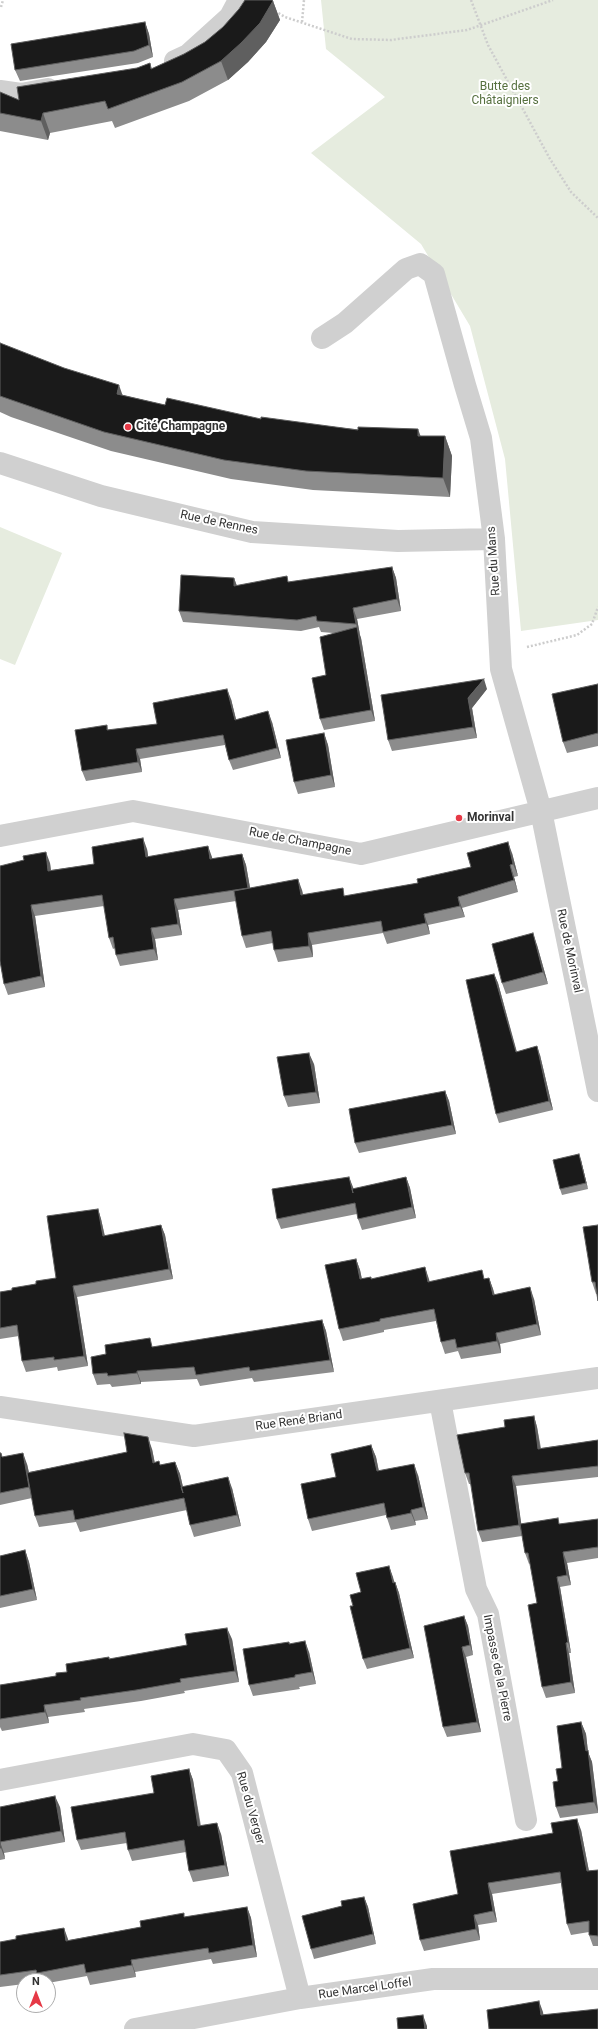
<!DOCTYPE html>
<meta charset="utf-8">
<style>
body{margin:0}
#map{position:relative;width:598px;height:2029px;overflow:hidden;background:#fff;font-family:Roboto,sans-serif}
canvas{display:block}
.north{position:absolute;left:16px;top:1973px;width:40px;height:40px;box-sizing:border-box;background:#fff;border:1px solid #adadad;border-radius:50%;rotate:0deg;font-size:11px;font-weight:700;line-height:16px;text-align:center;color:#333}
.north::after{content:'';display:block;margin:auto;width:14px;height:18px;background:#e63946;clip-path:polygon(50% 0,100% 100%,50% 72%,0 100%)}
</style>
<div id="map">
<canvas width="598" height="2029"></canvas>
<div class="north">N</div>
</div>
<script>
const ctx = document.querySelector('canvas').getContext('2d');
ctx.lineJoin = 'round';
function fillPath(path, color) { ctx.fillStyle = color; ctx.fill(path, 'evenodd'); }
const toPath = rows => new Path2D(rows.map(r => 'M' + r).join(''));
function strokePath(path, color, width, dash) { ctx.strokeStyle = color; ctx.lineWidth = width; ctx.lineCap = dash ? 'butt' : 'round'; ctx.setLineDash(dash || []); ctx.stroke(path); }
function label(font, color, halo, rows, align = 'center') {
  ctx.font = font + ' Roboto,sans-serif'; ctx.lineWidth = 4; ctx.setLineDash([]); ctx.textBaseline = 'middle'; ctx.strokeStyle = halo; ctx.fillStyle = color; for (const [text, x, y, turn = 0] of rows) {
    ctx.save(); ctx.translate(x, y); ctx.rotate((+turn || 0) * Math.PI / 180); ctx.textAlign = isNaN(turn) ? turn : align; if (halo) ctx.strokeText(text, 0, 0); ctx.fillText(text, 0, 0); ctx.restore();
  }
}
fillPath(toPath([
 [321,0,598,0,598,620,521,631,505,459,470,326,421,244,311,153,385,97,326,49],
 [0,527,62,553,15,665,0,659]
]), '#e6ecdf');
strokePath(toPath([
 [471,0,488,45,550,159,571,192,598,218],
 [1,7,3,0],
 [275,11,285,17,352,39,391,40,467,30,553,0],
 [302,22,304,0],
 [527,647,577,635,592,624,598,607]
]), '#cdcdcd', 2.5, [2, 2]);
strokePath(toPath([
 [175,61,188,55,230,17,239,0],
 [0,91,21,94,48,89],
 [322,338,345,323,406,269,420,264,434,274,465,385,481,438,494,539,501,669,541,811,598,1091],
 [0,463,101,496,252,532,398,541,494,539],
 [0,836,133,811,361,854,598,798],
 [440,1401,476,1589,488,1614,526,1820],
 [0,1407,194,1436,598,1378],
 [0,1780,193,1744,226,1750,242,1773,300,1998],
 [135,2029,300,1998,433,1979,598,1979]
]), '#d0d0d0', 22);
fillPath(toPath([
 [273,1,280,20,266,42,248,62,228,80,189,101,115,128,112,121,50,133,48,140,0,131,0,92,19,100,137,68,150,63,152,69,184,54,205,42],
 [145,22,149,34,153,57,138,63,20,81,15,70],
 [0,343,123,395,165,405,261,419,420,436,445,436,452,456,450,497,313,490,231,479,111,451,11,417,0,412],
 [392,567,396,578,401,611,357,619,360,635,361,638,375,721,324,730,320,719,326,675,333,633,321,632,319,627,301,631,183,622,179,611,234,578,237,586,289,582],
 [598,684,598,746,567,753,563,742],
 [487,689,472,708,477,738,392,751,388,740],
 [231,699,236,720,272,722,281,758,233,770,229,760,225,745,140,759,142,772,86,781,82,771,107,725,108,730,157,724],
 [324,733,328,745,335,787,298,794,294,782],
 [147,849,148,856,212,859,242,854,246,865,250,888,302,890,303,895,346,896,418,883,471,867,512,853,518,876,514,877,518,892,462,908,465,917,428,925,430,934,387,944,383,933,312,945,313,957,278,962,274,950,273,943,246,948,242,936,236,901,178,910,182,935,155,939,158,960,120,966,116,955,115,948,113,949,109,938,104,906,35,916,45,987,8,995,4,984,0,961,50,863,51,870,94,864],
 [537,945,548,984,506,994,502,983],
 [494,974,498,983,517,1052,540,1055,553,1110,499,1123,496,1114],
 [314,1064,320,1103,288,1107,284,1096],
 [445,1091,449,1101,456,1134,359,1153,355,1143],
 [581,1160,588,1189,562,1195,560,1189],
 [406,1177,410,1188,416,1218,362,1230,358,1219,357,1214,281,1229,277,1219,353,1187,353,1189],
 [98,1209,101,1219,105,1236,161,1225,165,1235,173,1279,77,1297,88,1366,58,1371,57,1367,26,1372,22,1361,19,1336,0,1339,0,1292,12,1290,56,1278],
 [598,1225,597,1294,596,1294,592,1282],
 [356,1259,360,1270,362,1279,429,1279,429,1281,485,1279,489,1278,493,1289,495,1295,534,1299,541,1335,500,1344,501,1353,461,1359,458,1351,445,1354,441,1342,436,1321,384,1330,384,1332,343,1341,339,1329],
 [322,1320,326,1331,334,1372,254,1382,252,1378,200,1386,197,1379,141,1382,141,1384,112,1387,110,1384,97,1385,93,1374,153,1347],
 [534,1416,537,1427,541,1448,598,1440,598,1477,516,1486,521,1524,560,1524,598,1519,598,1558,567,1563,571,1585,560,1587,571,1653,569,1653,575,1693,546,1698,542,1687,537,1603,530,1563,529,1564,525,1553,522,1536,482,1542,478,1531,471,1484,469,1484,465,1473,505,1427],
 [371,1445,376,1457,379,1471,418,1475,428,1519,415,1521,416,1525,391,1530,386,1515,312,1531,308,1519,336,1477],
 [152,1449,155,1463,160,1465,175,1462,180,1474,183,1487,232,1488,241,1526,194,1537,190,1525,187,1510,80,1532,76,1522,39,1527,35,1516,32,1498,0,1505,0,1453,2,1457,27,1464,29,1472],
 [25,1550,29,1562,37,1600,0,1608,0,1556],
 [389,1566,394,1582,395,1582,399,1593,414,1658,367,1669,363,1659,353,1606,361,1592],
 [464,1616,468,1626,473,1655,466,1657,481,1732,447,1737,443,1727],
 [232,1639,239,1682,184,1691,185,1693,141,1701,84,1709,85,1712,48,1717,49,1723,2,1731,0,1727,0,1685,56,1676,109,1657,109,1659],
 [289,1642,290,1644,309,1652,316,1684,299,1687,300,1689,253,1696,249,1685],
 [581,1722,586,1734,588,1752,592,1762,598,1809,598,1813,560,1818,556,1807,558,1781],
 [189,1769,193,1780,201,1826,221,1834,229,1876,193,1882,189,1871,186,1852,132,1861,128,1850,127,1843,81,1850,77,1840,154,1793],
 [0,1807,60,1807,65,1842,4,1853,5,1859,0,1860],
 [581,1830,589,1871,598,1870,598,1946,593,1946,589,1935,589,1932,571,1935,567,1924,561,1883,492,1894,497,1922,478,1925,480,1940,424,1951,420,1940,458,1894],
 [364,1897,368,1907,376,1944,314,1959,311,1949,342,1906],
 [247,1907,251,1918,257,1957,213,1964,211,1959,135,1972,136,1977,90,1985,87,1976,48,1983,48,1981,24,1981,24,1984,0,1987,0,1942,69,1940,141,1927,185,1917]
]), '#8c8c8c');
fillPath(toPath([
 [273,1,280,20,266,42,248,62,228,80,221,61],
 [145,22,149,34,153,57,149,45],
 [43,113,50,133,48,140,41,121],
 [119,385,126,405,117,394],
 [418,429,425,448,418,436],
 [445,436,452,456,450,497,443,478],
 [392,567,396,578,401,611,397,599],
 [234,578,238,589,234,586],
 [353,608,357,619,360,635,356,624],
 [357,627,361,638,375,721,371,710],
 [484,679,487,689,472,708,477,738,473,727,468,698],
 [227,689,231,699,239,731,235,720],
 [268,711,272,722,281,758,277,748],
 [324,733,328,745,335,787,331,775],
 [136,749,140,759,142,772,138,762],
 [143,838,147,849,150,868,146,857],
 [508,842,512,853,518,876,513,864],
 [208,846,212,857,214,870,210,859],
 [46,852,50,863,52,882,48,871],
 [242,854,246,865,252,899,248,888],
 [510,865,514,877,518,892,514,880],
 [298,879,302,890,305,906,301,895],
 [458,897,462,908,465,917,460,906],
 [174,899,178,910,182,935,178,924],
 [31,905,35,916,45,987,41,976],
 [424,914,428,925,430,934,426,923],
 [151,928,155,939,158,960,154,949],
 [308,933,312,945,313,957,309,946],
 [533,933,537,945,548,984,543,972],
 [494,974,498,983,519,1061,516,1052],
 [537,1046,540,1055,553,1110,549,1101],
 [309,1053,314,1064,320,1103,316,1092],
 [445,1091,449,1101,456,1134,452,1125],
 [579,1154,581,1160,588,1189,586,1183],
 [349,1177,353,1187,357,1204,353,1193],
 [406,1177,410,1188,416,1218,412,1207],
 [98,1209,101,1219,107,1247,103,1236],
 [161,1225,165,1235,173,1279,169,1269],
 [356,1259,360,1270,364,1290,360,1279],
 [425,1267,429,1279,432,1293,428,1282],
 [489,1278,493,1289,497,1306,493,1295],
 [73,1286,77,1297,88,1366,84,1356],
 [530,1287,534,1299,541,1335,537,1324],
 [322,1320,326,1331,334,1372,330,1360],
 [496,1333,500,1344,501,1353,497,1341],
 [137,1371,141,1382,141,1384,137,1373],
 [534,1416,537,1427,542,1459,538,1449],
 [148,1437,152,1449,157,1475,153,1463],
 [371,1445,376,1457,381,1483,377,1471],
 [23,1453,27,1464,34,1498,29,1487],
 [175,1462,180,1474,187,1505,183,1493],
 [414,1464,418,1475,428,1519,423,1507],
 [512,1476,516,1486,523,1536,519,1525],
 [228,1477,232,1488,241,1526,237,1515],
 [411,1510,415,1521,416,1525,411,1513],
 [25,1550,29,1562,37,1600,33,1589],
 [563,1552,567,1563,571,1585,567,1575],
 [389,1566,393,1577,397,1593,393,1583],
 [557,1577,560,1587,571,1653,568,1642],
 [395,1582,399,1593,414,1658,410,1648],
 [464,1616,468,1626,473,1655,470,1645],
 [227,1628,232,1639,239,1682,235,1671],
 [305,1641,309,1652,316,1684,312,1672],
 [566,1643,569,1653,575,1693,571,1682],
 [462,1647,466,1657,481,1732,477,1722],
 [44,1705,48,1717,49,1723,45,1712],
 [581,1722,586,1734,588,1752,592,1762,598,1812,594,1802,586,1751],
 [189,1769,193,1780,202,1837,198,1826],
 [55,1796,60,1807,65,1842,61,1831],
 [577,1819,581,1830,591,1882,587,1871],
 [217,1823,221,1834,229,1876,225,1865],
 [0,1842,4,1853,5,1859,1,1848],
 [488,1883,492,1894,497,1922,493,1911],
 [364,1897,368,1907,376,1944,373,1934],
 [247,1907,251,1918,257,1957,253,1945],
 [474,1915,478,1925,480,1940,476,1929],
 [64,1928,68,1939,71,1952,66,1941],
 [131,1960,135,1972,136,1977,132,1965],
 [539,2001,543,2012,545,2026,541,2015],
 [423,2015,427,2026,427,2029,425,2029]
]), '#5f5f5f');
const building = toPath([
 [245,0,272,0,273,1,260,23,241,43,221,61,182,82,108,109,105,101,43,113,41,121,0,113,0,92,19,100,17,87,137,68,150,63,151,69,184,54,205,42,223,27,239,9,245,0],
 [145,22,149,45,134,51,15,70,11,44,145,22],
 [0,343,64,368,119,385,117,394,165,405,167,398,261,419,261,417,358,430,358,427,418,429,418,436,445,436,443,478,306,471,224,460,104,432,0,396,0,343],
 [392,567,397,599,353,608,356,624,317,621,316,616,297,620,179,611,181,575,234,578,234,586,287,576,288,582,392,567],
 [357,627,371,710,320,719,312,678,326,675,320,637,357,627],
 [484,679,468,698,473,727,388,740,381,695,484,679],
 [598,684,598,733,563,742,552,694,598,684],
 [227,689,235,720,268,711,277,748,229,760,223,735,136,749,138,762,82,771,75,730,107,725,107,730,157,724,153,703,227,689],
 [324,733,331,775,294,782,286,740,324,733],
 [143,838,146,857,208,846,210,859,242,854,248,888,174,899,178,924,151,928,154,949,116,955,113,937,109,938,102,895,31,905,41,976,4,984,0,961,0,866,24,860,23,856,46,852,48,871,94,864,92,847,143,838],
 [508,842,513,864,510,865,514,880,458,897,460,906,424,914,426,923,383,932,381,921,308,933,309,946,274,950,271,931,242,936,234,891,298,879,301,895,343,888,344,896,418,883,417,879,471,867,467,853,508,842],
 [533,933,543,972,502,983,492,944,533,933],
 [494,974,516,1052,537,1046,549,1101,496,1114,466,980,494,974],
 [309,1053,316,1092,284,1096,277,1057,309,1053],
 [445,1091,452,1125,355,1143,349,1109,445,1091],
 [579,1154,586,1183,560,1189,553,1160,579,1154],
 [349,1177,353,1193,352,1189,406,1177,412,1207,358,1219,355,1203,277,1219,272,1189,349,1177],
 [98,1209,103,1236,161,1225,169,1269,73,1286,84,1356,54,1360,54,1357,22,1361,17,1325,0,1328,0,1292,12,1290,12,1288,36,1284,36,1281,56,1278,47,1216,98,1209],
 [598,1225,598,1301,595,1282,592,1282,583,1227,598,1225],
 [356,1259,360,1279,371,1277,371,1279,425,1267,428,1282,482,1270,484,1279,489,1278,493,1295,530,1287,537,1324,496,1333,497,1341,457,1348,455,1339,441,1342,434,1309,380,1319,380,1321,339,1329,325,1265,356,1259],
 [322,1320,330,1360,250,1371,249,1367,196,1375,194,1367,137,1371,137,1373,108,1376,107,1373,93,1374,91,1357,106,1354,105,1345,150,1338,152,1347,322,1320],
 [534,1416,538,1449,598,1440,598,1466,512,1476,519,1525,478,1531,469,1473,465,1473,457,1435,505,1427,504,1420,534,1416],
 [124,1433,148,1437,153,1463,159,1461,160,1465,175,1462,183,1493,181,1487,228,1477,237,1515,190,1525,184,1498,75,1520,73,1510,35,1516,27,1473,127,1452,124,1433],
 [371,1445,377,1471,414,1464,423,1507,411,1510,411,1513,387,1518,384,1503,308,1519,301,1484,336,1477,331,1454,371,1445],
 [0,1453,1,1453,2,1457,23,1453,29,1487,0,1493,0,1453],
 [558,1518,559,1524,598,1519,598,1547,563,1552,567,1575,557,1577,568,1642,566,1643,571,1682,542,1687,528,1605,537,1603,528,1553,525,1553,520,1524,558,1518],
 [25,1550,33,1589,0,1596,0,1556,25,1550],
 [389,1566,393,1583,395,1582,410,1648,363,1659,350,1606,353,1606,350,1595,361,1592,356,1573,389,1566],
 [464,1616,470,1645,462,1647,477,1722,443,1727,424,1626,464,1616],
 [227,1628,235,1671,180,1679,181,1682,136,1690,80,1698,81,1700,44,1705,45,1712,0,1719,0,1685,56,1676,56,1673,67,1672,66,1664,109,1657,109,1659,187,1645,185,1634,227,1628],
 [305,1641,312,1672,295,1675,295,1677,249,1685,243,1649,289,1642,289,1644,305,1641],
 [581,1722,586,1751,588,1750,594,1802,556,1807,553,1782,558,1781,556,1769,562,1768,557,1726,581,1722],
 [189,1769,198,1826,217,1823,225,1865,189,1871,184,1840,128,1850,125,1832,77,1840,71,1807,154,1793,151,1776,189,1769],
 [55,1796,61,1831,0,1842,1,1848,0,1848,0,1807,55,1796],
 [577,1819,587,1871,598,1870,598,1936,589,1935,589,1921,567,1924,560,1872,488,1883,493,1911,474,1915,476,1929,420,1940,413,1904,458,1894,450,1851,553,1833,551,1823,577,1819],
 [364,1897,373,1934,311,1949,302,1916,342,1906,341,1901,364,1897],
 [247,1907,253,1945,209,1953,208,1948,131,1960,132,1965,86,1973,84,1964,37,1973,36,1970,0,1975,0,1942,16,1939,16,1936,64,1928,66,1941,141,1927,140,1921,184,1913,184,1917,247,1907],
 [539,2001,541,2015,598,2009,598,2029,489,2029,487,2010,539,2001],
 [423,2015,425,2029,398,2029,397,2018,423,2015]
]);
fillPath(building, '#1a1a1a');
strokePath(building, '#5f5f5f', 1);
for (const [x, y, r, color] of [
 [128,427,4,"#e63946"],
 [459,818,4,"#e63946"]
]) { const dot = new Path2D(); dot.arc(x, y, r, 0, 2 * Math.PI); ctx.fillStyle = color; ctx.fill(dot); strokePath(dot, '#fff', 1.5); }
label('12px', '#56703f', '#fff', [
 ["Butte des",505,87],
 ["Châtaigniers",505,101]
]);
label('bold 12px', '#333', '#fff', [
 ["Cité Champagne",136,427],
 ["Morinval",467,818]
], 'left');
label('12px', '#333', '#fff', [
 ["Rue de Rennes",219,523,12],
 ["Rue du Mans",494,561,-94],
 ["Rue de Champagne",300,842,11],
 ["Rue de Morinval",569,951,78],
 ["Rue René Briand",299,1421,-8],
 ["Impasse de la Pierre",497,1668,79],
 ["Rue du Verger",250,1808,74],
 ["Rue Marcel Loffel",365,1989,-8]
]);
</script>
